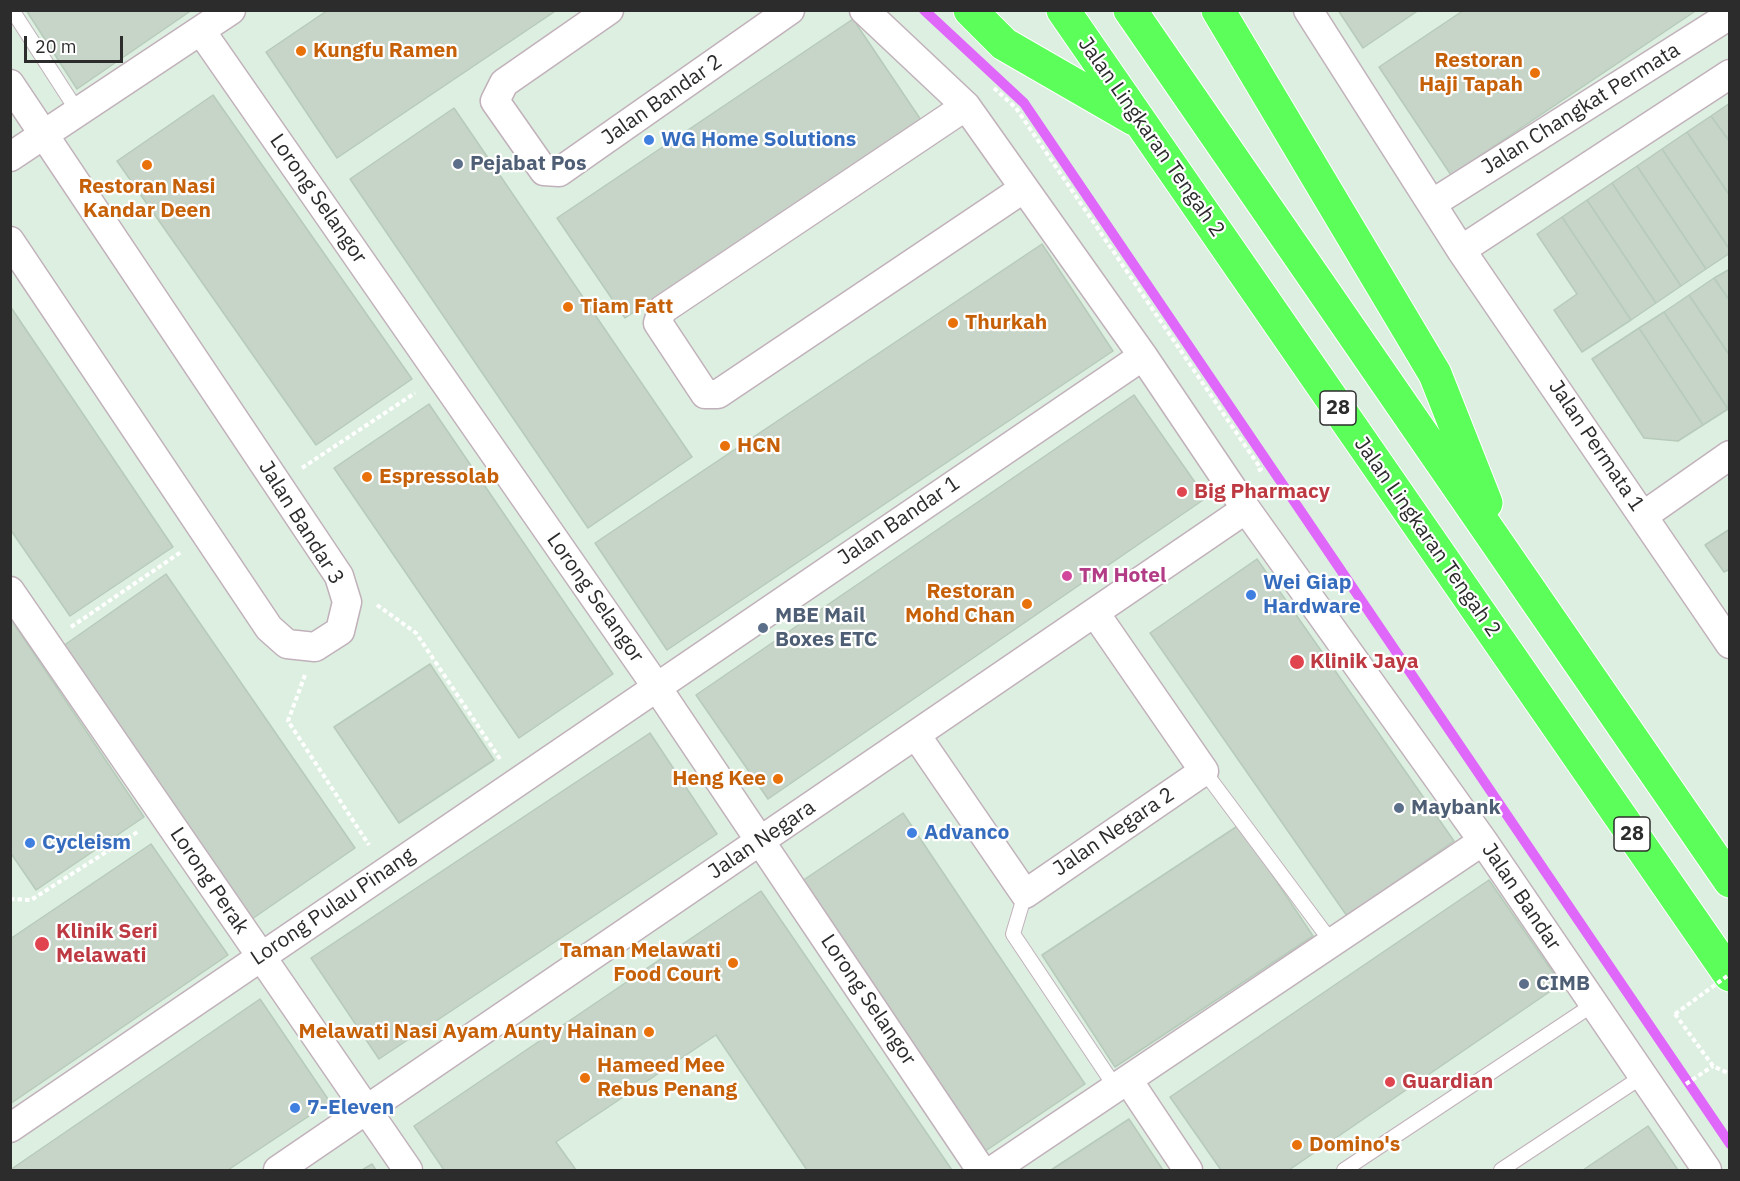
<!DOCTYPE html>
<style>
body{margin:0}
#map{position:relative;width:1740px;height:1181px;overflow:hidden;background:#ddefe0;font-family:"IBM Plex Sans",sans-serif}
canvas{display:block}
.frame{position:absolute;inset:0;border:12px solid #2c2c2c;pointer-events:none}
.scale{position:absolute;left:24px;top:36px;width:99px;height:27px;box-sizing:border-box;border:3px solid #2c2c2c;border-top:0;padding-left:8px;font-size:18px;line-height:21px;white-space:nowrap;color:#2c2c2c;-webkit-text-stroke:4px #fff;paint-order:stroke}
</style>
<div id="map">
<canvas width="1740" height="1181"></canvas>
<div class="frame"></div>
<div class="scale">20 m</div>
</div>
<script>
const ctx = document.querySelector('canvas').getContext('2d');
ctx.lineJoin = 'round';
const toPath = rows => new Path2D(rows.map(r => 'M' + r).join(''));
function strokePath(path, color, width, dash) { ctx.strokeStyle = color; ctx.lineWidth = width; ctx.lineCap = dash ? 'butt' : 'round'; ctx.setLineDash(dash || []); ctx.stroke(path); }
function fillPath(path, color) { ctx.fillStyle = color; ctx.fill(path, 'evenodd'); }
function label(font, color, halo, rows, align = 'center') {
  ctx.font = font + ' "IBM Plex Sans",sans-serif'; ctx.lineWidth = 4.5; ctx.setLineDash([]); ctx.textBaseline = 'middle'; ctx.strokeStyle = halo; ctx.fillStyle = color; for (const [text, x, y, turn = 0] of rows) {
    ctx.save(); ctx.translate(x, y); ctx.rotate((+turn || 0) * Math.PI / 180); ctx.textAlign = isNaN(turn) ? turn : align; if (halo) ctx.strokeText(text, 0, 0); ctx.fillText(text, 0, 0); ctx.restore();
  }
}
strokePath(toPath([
 [924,10,1024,103,1730,1144]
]), '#df67fa', 10);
const building = toPath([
 [26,10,192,10,77,89,26,10],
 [328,10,557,10,337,158,266,52,328,10],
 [1338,10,1419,10,1363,48,1338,10],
 [1464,10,1697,10,1451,175,1379,67,1464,10],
 [853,19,921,120,625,318,557,218,853,19],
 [213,95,412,379,316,445,117,161,213,95],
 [1730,103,1730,142,1711,116,1730,103],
 [454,108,692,457,588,528,350,179,454,108],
 [1711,116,1730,142,1730,196,1687,132,1711,116],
 [1687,132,1730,196,1730,250,1662,149,1687,132],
 [1662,149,1730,250,1730,253,1706,269,1637,166,1662,149],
 [1637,166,1706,269,1681,286,1612,183,1637,166],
 [1612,183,1681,286,1656,303,1587,200,1612,183],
 [1587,200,1656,303,1631,320,1562,217,1587,200],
 [1562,217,1631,320,1582,352,1554,310,1577,294,1537,234,1562,217],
 [1042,244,1113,351,667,650,595,543,1042,244],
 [1730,269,1730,301,1714,278,1730,269],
 [1714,278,1730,301,1730,356,1689,295,1714,278],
 [1689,295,1730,356,1728,409,1664,312,1689,295],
 [10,306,173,547,70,616,10,529,10,306],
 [1664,312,1728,409,1703,425,1639,328,1664,312],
 [1639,328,1703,425,1678,441,1644,438,1592,359,1639,328],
 [1134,395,1206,498,768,799,696,695,1134,395],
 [429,404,613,674,519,738,334,468,429,404],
 [1730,529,1730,569,1724,572,1705,545,1730,529],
 [1257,559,1454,841,1347,916,1150,633,1257,559],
 [166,574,355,848,252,919,63,646,166,574],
 [10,618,144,817,36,890,10,852,10,618],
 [430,664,494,760,399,823,334,727,430,664],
 [650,733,717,834,379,1059,311,958,650,733],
 [903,813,1085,1084,984,1152,802,881,903,813],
 [1239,825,1313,936,1115,1067,1042,955,1239,825],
 [151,844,228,955,10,1104,10,939,151,844],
 [1489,880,1561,984,1289,1170,1221,1170,1170,1097,1489,880],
 [761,891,952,1170,807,1170,716,1035,556,1142,576,1170,444,1170,414,1126,761,891],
 [260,999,330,1102,228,1170,10,1170,260,999],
 [1129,1119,1163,1170,1051,1170,1129,1119],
 [1648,1126,1678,1170,1583,1170,1648,1126],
 [372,1164,376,1170,362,1170,372,1164]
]);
fillPath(building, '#c6d5c8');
strokePath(building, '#b7cbba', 1.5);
const lane = toPath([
 [12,10,78,112],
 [1204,771,1333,944],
 [1025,894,1013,934,1116,1088],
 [1344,1170,1594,1004],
 [1501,1170,1643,1076]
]);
const street = toPath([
 [609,10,504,83,495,101,544,171,559,172,790,10],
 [864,10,966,106,1143,356,1246,509,1483,841,1707,1170],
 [1308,10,1461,250,1730,644],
 [201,31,656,686,981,1170],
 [10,84,339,576,347,602,340,631,315,647,287,644,269,628,10,241],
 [966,106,662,310,658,323,705,394,718,394,1023,189],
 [10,157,231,10],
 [1433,203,1730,15],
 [1461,250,1730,74],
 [1643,516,1730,455],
 [10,591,408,1170],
 [916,735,1025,894,1204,771,1095,613],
 [1128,1080,1188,1170],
 [10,1128,1143,356],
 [278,1170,1246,509],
 [993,1170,1483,841]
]);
const highway = toPath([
 [970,10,1004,44,1134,119],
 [1063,10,1730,975],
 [1130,10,1730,881],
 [1218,10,1435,374,1486,503]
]);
strokePath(lane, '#c1b1bb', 16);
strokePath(street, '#c1b1bb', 31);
strokePath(highway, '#fff', 35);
strokePath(toPath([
 [994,88,1016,108,1261,469,1258,471],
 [302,468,415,393],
 [377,605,416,633,500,759],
 [71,627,181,552],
 [305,675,288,721,369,845],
 [10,899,31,900,139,831],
 [1675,1014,1713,1066,1730,1074],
 [1686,1084,1713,1066]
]), '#fff', 4, [4.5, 3]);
strokePath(lane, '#fff', 14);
strokePath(street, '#fff', 28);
strokePath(highway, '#5cff59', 33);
strokePath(toPath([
 [1675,1014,1730,974]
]), '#fff', 4, [4.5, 3]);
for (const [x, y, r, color] of [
 [301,51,6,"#e8710a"],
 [1535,73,6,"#e8710a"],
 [649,140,6,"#3f7fe0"],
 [458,164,6,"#5c6f8a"],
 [147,165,6,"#e8710a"],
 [568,307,6,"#e8710a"],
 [953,323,6,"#e8710a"],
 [725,446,6,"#e8710a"],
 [367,477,6,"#e8710a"],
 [1182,492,6,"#e0444e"],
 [1067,576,6,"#d1479c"],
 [1251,595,6,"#3f7fe0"],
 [1027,604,6,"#e8710a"],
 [763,628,6,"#5c6f8a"],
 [1297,662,8,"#e0444e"],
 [778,779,6,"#e8710a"],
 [1399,808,6,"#5c6f8a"],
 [912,833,6,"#3f7fe0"],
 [30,843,6,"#3f7fe0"],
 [42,944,8,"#e0444e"],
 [733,963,6,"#e8710a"],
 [1524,984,6,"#5c6f8a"],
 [649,1032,6,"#e8710a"],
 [585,1078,6,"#e8710a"],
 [1390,1082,6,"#e0444e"],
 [295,1108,6,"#3f7fe0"],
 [1297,1145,6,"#e8710a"]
]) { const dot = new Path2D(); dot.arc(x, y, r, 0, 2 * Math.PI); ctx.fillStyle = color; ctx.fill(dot); strokePath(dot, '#fff', 2); }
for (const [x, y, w] of [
 [1338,408,36],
 [1632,834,36]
]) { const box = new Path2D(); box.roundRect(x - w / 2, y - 17, w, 34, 4.5); ctx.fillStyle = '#fff'; ctx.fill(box); strokePath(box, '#2c2c2c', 1.5); }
label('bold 20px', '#2c2c2c', null, [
 ["28",1338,408],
 ["28",1632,834]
]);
label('bold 21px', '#c56008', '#fff', [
 ["Kungfu Ramen",313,51],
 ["Restoran",1523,61,"right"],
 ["Haji Tapah",1523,85,"right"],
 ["Restoran Nasi",147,187,"center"],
 ["Kandar Deen",147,211,"center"],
 ["Tiam Fatt",580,307],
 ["Thurkah",965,323],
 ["HCN",737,446],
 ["Espressolab",379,477],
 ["Restoran",1015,592,"right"],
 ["Mohd Chan",1015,616,"right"],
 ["Heng Kee",766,779,"right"],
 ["Taman Melawati",721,951,"right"],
 ["Food Court",721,975,"right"],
 ["Melawati Nasi Ayam Aunty Hainan",637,1032,"right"],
 ["Hameed Mee",597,1066],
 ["Rebus Penang",597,1090],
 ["Domino's",1309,1145]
], 'left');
label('21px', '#2c2c2c', '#fff', [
 ["Jalan Bandar 2",662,100,-35],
 ["Jalan Changkat Permata",1581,109,-32],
 ["Jalan Lingkaran Tengah 2",1151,137,55],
 ["Lorong Selangor",318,199,55],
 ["Jalan Permata 1",1596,446,56],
 ["Jalan Bandar 1",899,521,-34],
 ["Jalan Bandar 3",301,523,58],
 ["Jalan Lingkaran Tengah 2",1427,537,55],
 ["Lorong Selangor",595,598,55],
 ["Jalan Negara 2",1114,832,-34],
 ["Jalan Negara",762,840,-34],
 ["Lorong Perak",209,881,56],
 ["Jalan Bandar",1521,897,56],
 ["Lorong Pulau Pinang",333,907,-34],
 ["Lorong Selangor",868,1000,56]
]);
label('bold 21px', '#366cbe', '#fff', [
 ["WG Home Solutions",661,140],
 ["Wei Giap",1263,583],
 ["Hardware",1263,607],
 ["Advanco",924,833],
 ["Cycleism",42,843],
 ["7-Eleven",307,1108]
], 'left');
label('bold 21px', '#4e5e75', '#fff', [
 ["Pejabat Pos",470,164],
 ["MBE Mail",775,616],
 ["Boxes ETC",775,640],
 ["Maybank",1411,808],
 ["CIMB",1536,984]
], 'left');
label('bold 21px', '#be3a42', '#fff', [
 ["Big Pharmacy",1194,492],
 ["Klinik Jaya",1310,662],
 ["Klinik Seri",56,932],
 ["Melawati",56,956],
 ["Guardian",1402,1082]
], 'left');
label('bold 21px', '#b23c85', '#fff', [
 ["TM Hotel",1079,576]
], 'left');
</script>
